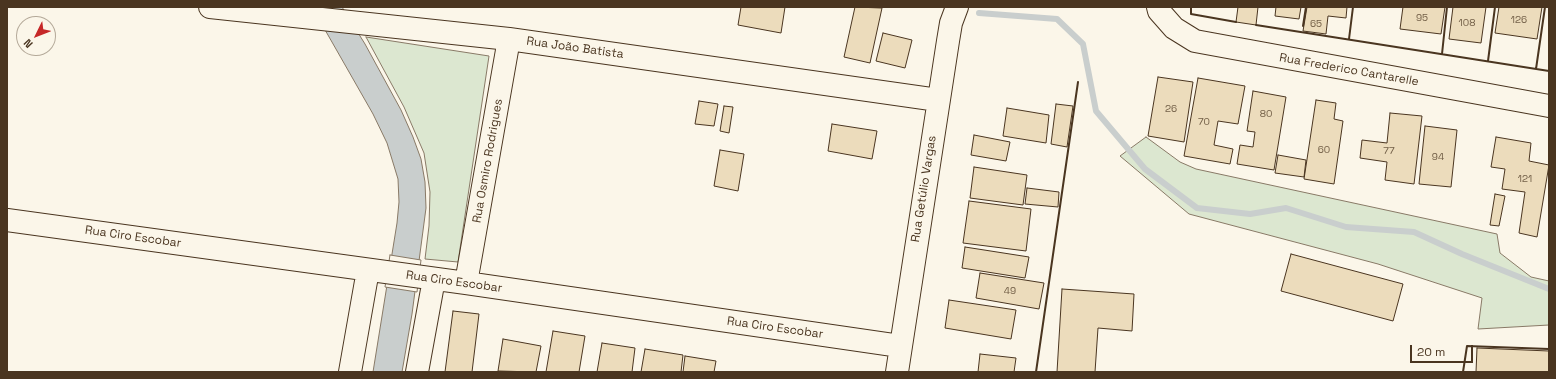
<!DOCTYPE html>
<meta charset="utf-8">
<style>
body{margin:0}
#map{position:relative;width:1556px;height:379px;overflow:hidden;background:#fbf6e9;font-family:"Space Grotesk",sans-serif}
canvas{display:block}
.frame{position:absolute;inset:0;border:8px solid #4a3520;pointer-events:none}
.north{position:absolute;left:16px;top:16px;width:40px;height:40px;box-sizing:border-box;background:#fbf6e9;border:1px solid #b4a999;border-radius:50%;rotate:227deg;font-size:11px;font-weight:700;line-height:16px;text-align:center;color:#4a3520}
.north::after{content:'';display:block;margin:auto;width:14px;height:18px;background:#c62828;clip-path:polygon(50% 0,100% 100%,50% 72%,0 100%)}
.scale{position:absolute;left:1410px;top:345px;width:63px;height:18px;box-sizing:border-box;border:2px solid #4a3520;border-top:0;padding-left:5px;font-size:12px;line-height:14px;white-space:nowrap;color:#4a3520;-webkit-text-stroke:3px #fbf6e9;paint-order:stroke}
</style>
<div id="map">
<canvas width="1556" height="379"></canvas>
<div class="frame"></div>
<div class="north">N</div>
<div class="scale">20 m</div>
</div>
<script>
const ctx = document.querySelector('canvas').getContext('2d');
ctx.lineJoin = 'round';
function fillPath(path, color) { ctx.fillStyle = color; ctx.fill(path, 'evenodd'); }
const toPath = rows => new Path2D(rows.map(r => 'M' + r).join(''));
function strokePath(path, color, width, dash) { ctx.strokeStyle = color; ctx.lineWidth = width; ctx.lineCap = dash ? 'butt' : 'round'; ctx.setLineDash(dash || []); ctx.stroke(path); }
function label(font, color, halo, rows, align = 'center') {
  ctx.font = font + ' "Space Grotesk",sans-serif'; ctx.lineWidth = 3; ctx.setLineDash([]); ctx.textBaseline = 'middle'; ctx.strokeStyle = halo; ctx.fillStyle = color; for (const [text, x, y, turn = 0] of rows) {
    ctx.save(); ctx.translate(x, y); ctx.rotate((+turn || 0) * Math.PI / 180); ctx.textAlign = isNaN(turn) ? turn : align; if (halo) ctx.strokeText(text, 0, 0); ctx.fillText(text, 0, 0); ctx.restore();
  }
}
const green = toPath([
 [366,37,489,56,458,262,425,259,429,226,430,192,424,153,404,107,366,37],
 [1146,137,1180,162,1196,169,1497,234,1500,253,1531,277,1549,281,1549,325,1478,329,1482,298,1378,264,1189,214,1120,156,1146,137]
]);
fillPath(green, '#dce7d0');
strokePath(green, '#887966', 1);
const water = toPath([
 [312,7,342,7,365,44,401,110,413,137,421,159,425,182,426,208,412,314,402,372,373,372,397,223,399,202,398,179,387,143,373,114,312,7]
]);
fillPath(water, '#c9cecd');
strokePath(water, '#887966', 1);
const pier = toPath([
 [390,255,421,260,417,292,385,287,390,255]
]);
fillPath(pier, '#fbf6e9');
strokePath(pier, '#887966', 1);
strokePath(toPath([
 [979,13,1057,19,1083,44,1096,111,1145,169,1197,208,1250,214,1286,208,1346,227,1414,232,1462,254,1549,289]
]), '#c9cecd', 6);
const building = toPath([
 [741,7,785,7,781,33,738,25,741,7],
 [855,7,882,8,870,63,844,57,855,7],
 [1238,7,1258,7,1256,25,1236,22,1238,7],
 [1276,7,1301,7,1299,19,1275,16,1276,7],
 [1307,7,1347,7,1346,18,1328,16,1326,34,1303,31,1307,7],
 [1403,7,1445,7,1441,34,1400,29,1403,7],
 [1453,7,1486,7,1481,43,1449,39,1453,7],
 [1499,7,1542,7,1537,39,1495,33,1499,7],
 [883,33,912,40,905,68,876,61,883,33],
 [1158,77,1193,82,1184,142,1148,136,1158,77],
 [1198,78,1245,86,1238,124,1218,121,1214,145,1233,149,1230,164,1184,156,1198,78],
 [1253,91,1286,97,1274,170,1237,164,1240,145,1253,147,1255,132,1247,131,1253,91],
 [1316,100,1336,103,1334,119,1343,121,1334,184,1304,179,1316,100],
 [699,101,718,104,714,126,695,124,699,101],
 [1056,104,1073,106,1067,147,1051,144,1056,104],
 [724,106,733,107,729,133,720,131,724,106],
 [1007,108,1049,115,1046,143,1003,136,1007,108],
 [1390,113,1422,116,1414,184,1385,180,1387,162,1360,158,1362,140,1387,143,1390,113],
 [832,124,877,131,872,159,828,151,832,124],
 [1425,126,1457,130,1451,187,1419,184,1425,126],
 [974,135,1010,142,1006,161,971,155,974,135],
 [1496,137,1531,143,1529,161,1549,165,1537,237,1519,233,1525,192,1502,189,1505,169,1491,167,1496,137],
 [720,150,744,154,738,191,714,186,720,150],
 [1278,155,1306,160,1304,177,1275,173,1278,155],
 [974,167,1027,175,1023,205,970,198,974,167],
 [1027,188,1059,192,1058,207,1025,204,1027,188],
 [1495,194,1505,196,1499,226,1490,225,1495,194],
 [969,201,1031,209,1026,251,963,243,969,201],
 [965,247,1029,257,1025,278,962,268,965,247],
 [1291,254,1403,284,1393,321,1281,291,1291,254],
 [980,273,1044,283,1039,309,976,298,980,273],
 [1062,289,1134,294,1132,331,1098,328,1095,372,1057,372,1062,289],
 [949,300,1016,310,1011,339,945,328,949,300],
 [453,311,479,314,472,372,445,372,453,311],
 [553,331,585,336,579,372,546,372,553,331],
 [503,339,541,346,536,372,498,371,503,339],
 [602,343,635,348,632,372,597,372,602,343],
 [1477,348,1549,351,1549,372,1476,372,1477,348],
 [645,349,683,355,681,372,641,372,645,349],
 [980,354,1016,358,1014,372,978,372,980,354],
 [685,356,716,361,714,372,683,372,685,356]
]);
fillPath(building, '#ecdcbc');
strokePath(building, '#4a3520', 1);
const minor = toPath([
 [210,7,509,39,938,100],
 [1158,7,1159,11,1174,28,1195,41,1549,106],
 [7,220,466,283,900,346],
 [466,283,509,39],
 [350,372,368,270],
 [417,372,434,279],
 [897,372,948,41,951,23,957,7]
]);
strokePath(minor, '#4a3520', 24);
strokePath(minor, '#fbf6e9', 22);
strokePath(toPath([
 [1191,7,1191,14,1236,22],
 [1256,25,1549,71],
 [1303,26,1306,7],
 [1349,39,1353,7],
 [1442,54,1447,7],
 [1488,61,1495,7],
 [1536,69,1545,7],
 [1036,372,1078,82],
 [1463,372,1467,346,1549,349]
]), '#4a3520', 2);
label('10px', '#725f47', null, [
 ["95",1422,18],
 ["126",1519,20],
 ["108",1467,23],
 ["65",1316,24],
 ["26",1171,109],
 ["80",1266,114],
 ["70",1204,122],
 ["60",1324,150],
 ["77",1389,151],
 ["94",1438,157],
 ["121",1525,179],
 ["49",1010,291]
]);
label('12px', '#4a3520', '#fbf6e9', [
 ["Rua João Batista",575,48,8],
 ["Rua Frederico Cantarelle",1349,70,10],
 ["Rua Osmiro Rodrigues",488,161,-80],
 ["Rua Getúlio Vargas",924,189,-81],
 ["Rua Ciro Escobar",133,237,8],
 ["Rua Ciro Escobar",454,282,8],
 ["Rua Ciro Escobar",775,328,8]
]);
</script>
